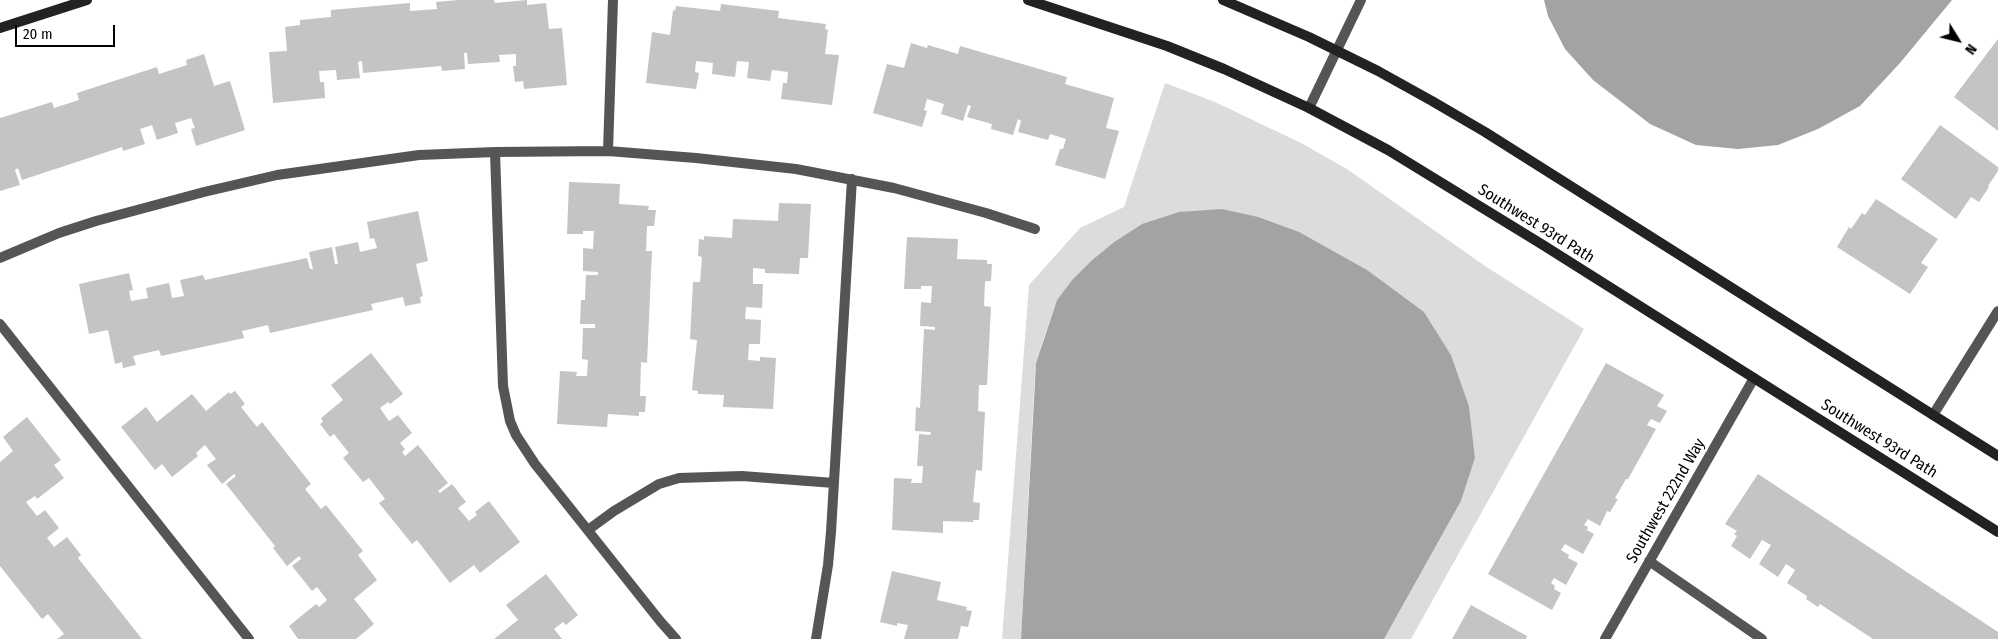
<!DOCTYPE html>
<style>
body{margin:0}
#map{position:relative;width:1998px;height:639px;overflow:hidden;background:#fff;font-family:"Fira Sans Condensed",sans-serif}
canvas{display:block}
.north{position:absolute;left:1933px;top:15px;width:50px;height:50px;-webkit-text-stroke:4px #fff;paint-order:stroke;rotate:126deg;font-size:14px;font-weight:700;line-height:20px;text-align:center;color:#000}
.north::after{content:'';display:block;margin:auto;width:18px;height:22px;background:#000;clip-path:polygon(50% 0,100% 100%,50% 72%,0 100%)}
.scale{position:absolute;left:15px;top:25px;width:100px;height:22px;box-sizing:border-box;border:2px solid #000;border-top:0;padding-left:6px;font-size:15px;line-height:18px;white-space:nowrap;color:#000;-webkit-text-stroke:4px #fff;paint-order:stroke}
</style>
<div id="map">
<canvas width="1998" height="639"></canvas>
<div class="north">N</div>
<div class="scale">20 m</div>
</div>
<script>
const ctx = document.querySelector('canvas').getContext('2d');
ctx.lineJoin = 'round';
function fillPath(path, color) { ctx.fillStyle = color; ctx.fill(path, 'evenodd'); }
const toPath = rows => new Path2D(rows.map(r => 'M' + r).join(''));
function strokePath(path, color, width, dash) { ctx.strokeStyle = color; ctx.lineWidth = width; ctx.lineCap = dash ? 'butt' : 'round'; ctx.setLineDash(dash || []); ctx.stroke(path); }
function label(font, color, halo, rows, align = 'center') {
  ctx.font = font + ' "Fira Sans Condensed",sans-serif'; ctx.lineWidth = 5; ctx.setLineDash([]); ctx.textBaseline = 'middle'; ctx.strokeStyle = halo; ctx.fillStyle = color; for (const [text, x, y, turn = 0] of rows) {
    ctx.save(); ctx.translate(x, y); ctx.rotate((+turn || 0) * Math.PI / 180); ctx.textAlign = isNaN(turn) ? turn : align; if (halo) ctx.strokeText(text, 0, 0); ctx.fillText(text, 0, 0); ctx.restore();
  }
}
fillPath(toPath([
 [1165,83,1215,102,1301,143,1347,169,1485,266,1584,329,1411,639,1384,639,1461,501,1475,458,1469,406,1451,355,1424,312,1142,224,1114,242,1091,261,1072,280,1057,300,1044,337,1036,363,1034,390,1021,639,1002,639,1029,285,1080,228,1124,207]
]), '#dcdcdc');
fillPath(toPath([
 [1544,0,1952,0,1900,63,1860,106,1818,129,1778,145,1738,149,1696,145,1650,124,1593,80,1565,49,1548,16],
 [1222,209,1258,217,1299,232,1367,270,1424,312,1451,355,1469,406,1475,458,1461,501,1384,639,1021,639,1036,363,1057,300,1072,280,1091,261,1114,242,1142,224,1179,212]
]), '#a3a3a3');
fillPath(toPath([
 [458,0,494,0,495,3,527,0,527,5,546,3,549,29,562,28,567,85,524,89,523,81,515,82,513,66,516,66,516,54,499,55,500,62,468,64,467,53,464,53,465,69,442,71,441,66,363,73,362,61,358,62,360,78,337,80,336,70,319,71,320,82,324,82,325,98,273,103,269,52,287,51,285,27,300,25,300,20,331,17,331,10,410,3,410,11,437,9,436,2],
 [721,4,779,11,778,18,826,24,825,29,828,30,825,54,839,55,832,105,781,99,783,83,787,83,788,72,772,70,770,81,747,78,749,62,737,61,735,77,712,74,713,63,696,61,695,72,699,73,696,89,646,83,652,32,670,35,673,10,675,11,676,6,720,11],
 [1998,39,1998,131,1954,97],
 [911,43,927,48,928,45,958,54,960,46,1067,77,1065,84,1114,98,1106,128,1119,131,1105,179,1055,165,1060,149,1063,149,1066,139,1050,134,1048,140,1018,132,1021,121,1018,119,1013,135,991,129,992,124,967,117,971,106,968,105,963,121,941,114,944,104,927,99,924,110,927,111,922,127,873,113,887,64,904,68],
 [204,54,214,86,230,81,245,130,196,146,191,129,195,128,191,118,175,123,178,133,157,140,152,125,140,129,145,144,123,151,122,147,22,180,18,168,15,170,20,185,0,191,0,118,52,102,54,108,79,100,77,93,157,67,159,74,187,65,186,60],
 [1940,125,1998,167,1998,171,1988,186,1989,187,1979,202,1971,197,1956,219,1901,179],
 [569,182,620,184,619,204,649,206,648,210,656,210,654,226,647,226,646,251,652,251,647,363,641,362,640,396,646,396,645,412,639,412,639,416,608,414,607,427,557,424,560,371,577,372,576,376,587,376,588,360,582,359,583,328,595,328,595,324,580,324,581,300,585,300,586,275,598,275,598,272,583,271,583,248,593,249,594,231,583,231,583,234,567,234],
 [1876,199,1938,239,1921,263,1928,267,1910,294,1837,247,1849,227,1851,229,1862,213,1865,215],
 [779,203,811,204,808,258,800,258,799,274,765,273,765,269,753,268,753,284,763,284,762,308,746,307,745,319,761,320,760,344,749,344,748,360,760,361,760,357,776,358,773,409,723,407,724,395,698,394,698,391,692,390,697,340,690,339,693,282,700,282,702,257,698,256,699,239,704,240,704,236,732,238,733,219,778,221],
 [418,211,428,261,416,264,423,296,420,297,421,303,405,306,403,297,371,304,373,310,270,333,268,325,242,331,244,338,161,356,159,350,133,356,136,365,123,368,122,362,115,364,108,330,89,334,79,284,129,273,133,290,129,291,131,301,148,298,146,288,169,283,172,298,184,296,180,280,203,275,205,280,307,258,310,269,313,269,309,252,332,247,335,264,338,264,335,247,358,242,360,252,377,248,374,238,370,239,367,222],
 [907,237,958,239,957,259,987,260,987,264,992,264,991,281,985,281,984,306,991,307,987,385,979,385,978,411,985,412,982,471,976,470,973,502,980,503,979,520,973,520,973,522,943,521,943,533,892,530,894,478,912,479,911,483,922,483,923,466,917,466,919,434,930,435,931,432,915,431,916,407,920,408,924,329,935,330,935,327,920,326,921,302,931,303,932,286,921,286,921,289,904,289],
 [371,353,403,394,390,404,388,402,380,408,389,421,398,415,412,433,400,443,405,449,402,452,405,456,418,445,448,483,438,491,440,493,452,484,466,502,458,508,469,521,477,515,475,512,489,501,520,542,480,573,474,565,450,583,417,540,412,544,379,503,385,499,369,478,363,482,343,458,349,453,334,434,330,437,320,424,323,422,321,418,343,400,331,385],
 [1606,363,1664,395,1657,406,1667,411,1660,423,1651,419,1647,425,1656,429,1628,479,1626,479,1615,498,1618,499,1610,512,1607,511,1600,526,1588,519,1584,525,1588,527,1587,530,1594,534,1583,554,1565,544,1561,550,1569,555,1568,558,1578,563,1566,585,1554,578,1551,583,1555,586,1554,589,1561,593,1552,610,1488,574],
 [235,391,245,404,241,407,257,427,262,422,311,484,305,489,321,509,326,505,363,551,358,555,377,580,354,599,374,624,356,639,298,639,289,626,316,604,319,607,327,600,317,587,312,591,292,566,301,559,299,556,287,566,273,548,275,546,226,484,236,476,234,474,222,484,207,465,216,459,205,445,196,453,198,456,172,477,162,464,155,470,121,427,146,407,157,422,192,394,206,411,229,392,230,394],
 [27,417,61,460,54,465,64,478,37,499,35,496,26,502,37,516,45,510,59,528,47,538,54,547,67,537,81,555,78,558,142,639,57,639,64,634,48,614,42,619,0,566,0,462,13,451,3,437],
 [1758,474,1998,632,1998,639,1873,639,1820,604,1818,607,1806,599,1807,596,1787,583,1795,570,1786,564,1778,577,1759,564,1771,545,1762,540,1750,559,1731,546,1737,536,1734,534,1737,531,1725,524],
 [892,571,941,582,937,600,967,607,966,610,972,611,968,627,961,626,958,639,904,639,908,625,897,623,897,626,880,622],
 [546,574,578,615,566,625,563,622,554,629,562,639,494,639,518,620,506,605],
 [1471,605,1527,636,1526,639,1452,639]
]), '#c4c4c4');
strokePath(toPath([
 [1309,108,1361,0]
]), '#555', 10);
strokePath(toPath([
 [608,151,613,0],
 [495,152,503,386,510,421,516,435,535,464,660,621,676,639],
 [0,258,59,233,96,221,204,192,277,175,419,155,495,152,608,151,696,158,796,169,894,188,986,213,1035,229],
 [0,324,249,639],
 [1933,415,1998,311],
 [588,530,614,511,659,484,679,478,742,476,834,483],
 [1649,561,1762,639],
 [816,639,828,565,831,532,852,179],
 [1605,639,1754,378]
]), '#555', 10);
strokePath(toPath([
 [1028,0,1167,46,1224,69,1309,108,1388,150,1543,245,1998,532],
 [1223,0,1309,37,1378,71,1432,101,1485,132,1998,456],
 [0,28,87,0]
]), '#222', 10);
label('16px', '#000', '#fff', [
 ["Southwest 93rd Path",1536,224,32],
 ["Southwest 93rd Path",1879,439,32],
 ["Southwest 222nd Way",1666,501,-60]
]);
</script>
